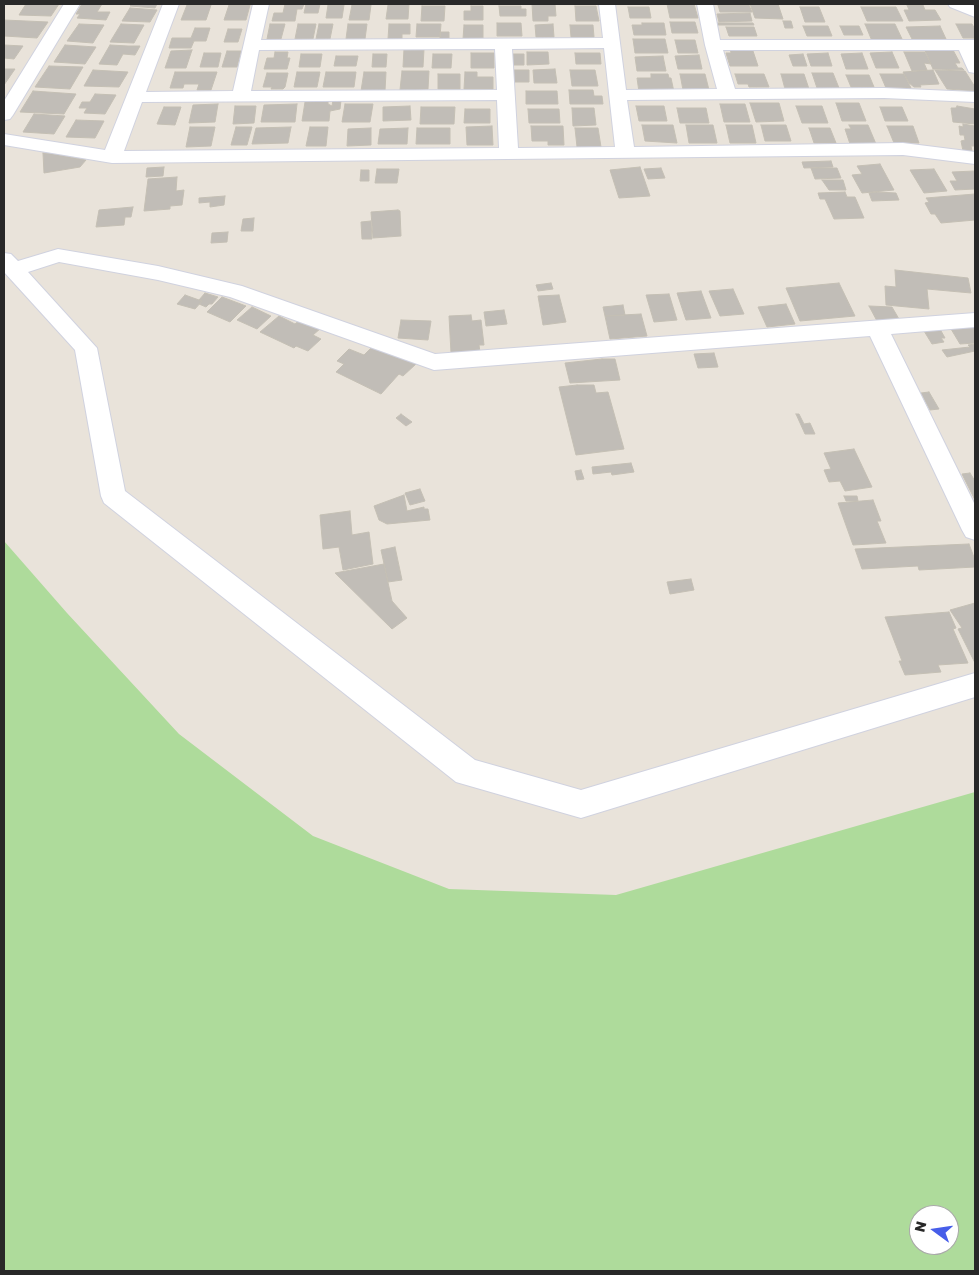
<!DOCTYPE html>
<style>
body{margin:0}
#map{position:relative;width:979px;height:1275px;overflow:hidden;background:#e9e3da;font-family:"Golos Text",sans-serif}
canvas{display:block}
.frame{position:absolute;inset:0;border:5px solid #282828;pointer-events:none}
.north{position:absolute;left:909px;top:1205px;width:50px;height:50px;box-sizing:border-box;background:#fff;border:1px solid #a9a9a9;border-radius:50%;rotate:284deg;font-size:14px;font-weight:700;line-height:20px;text-align:center;color:#282828}
.north::after{content:'';display:block;margin:auto;width:18px;height:22px;background:#475ee9;clip-path:polygon(50% 0,100% 100%,50% 72%,0 100%)}
</style>
<div id="map">
<canvas width="979" height="1275"></canvas>
<div class="frame"></div>
<div class="north">N</div>
</div>
<script>
const ctx = document.querySelector('canvas').getContext('2d');
ctx.lineJoin = 'round';
function fillPath(path, color) { ctx.fillStyle = color; ctx.fill(path, 'evenodd'); }
const toPath = rows => new Path2D(rows.map(r => 'M' + r).join(''));
function strokePath(path, color, width, dash) { ctx.strokeStyle = color; ctx.lineWidth = width; ctx.lineCap = dash ? 'butt' : 'round'; ctx.setLineDash(dash || []); ctx.stroke(path); }
fillPath(toPath([
 [4,541,67,613,179,734,313,836,449,889,616,895,975,792,975,1271,4,1271],
 [919,1215,949,1215,949,1245,919,1245]
]), '#aedb9b');
const building = toPath([
 [26,4,59,4,51,16,19,15,26,4],
 [82,4,102,4,97,12,110,12,106,20,77,18,80,14,76,14,82,4],
 [132,4,157,4,155,8,130,6,132,4],
 [285,4,304,4,302,9,297,9,295,21,272,21,274,13,283,13,285,4],
 [306,4,320,4,318,13,304,13,306,4],
 [409,4,408,19,386,19,388,5,409,4],
 [532,4,555,4,556,16,548,16,548,21,533,21,532,4],
 [667,4,694,4,698,18,670,18,667,4],
 [750,4,778,4,783,19,755,18,750,4],
 [187,5,211,5,206,20,181,20,187,5],
 [229,5,250,5,246,20,224,20,229,5],
 [328,5,344,5,342,18,326,18,328,5],
 [352,5,371,5,369,20,349,20,352,5],
 [718,5,749,5,752,12,720,12,718,5],
 [907,5,923,5,925,10,935,10,941,20,909,21,904,10,909,10,907,5],
 [422,6,445,6,444,21,421,21,422,6],
 [471,6,483,6,483,20,464,20,464,11,471,11,471,6],
 [499,6,521,6,521,9,526,9,526,16,500,16,499,6],
 [575,6,596,6,599,21,576,21,575,6],
 [628,7,649,7,651,18,630,18,628,7],
 [800,7,819,7,825,22,805,22,800,7],
 [861,7,896,7,903,21,867,21,861,7],
 [130,8,157,10,150,22,122,21,130,8],
 [750,13,752,21,719,22,717,14,750,13],
 [4,20,48,22,37,38,4,36,4,20],
 [783,21,791,21,793,28,785,28,783,21],
 [670,22,695,22,698,33,672,33,670,22],
 [497,23,521,23,522,36,497,36,497,23],
 [642,23,664,23,666,35,634,35,632,25,642,25,642,23],
 [718,23,753,23,754,25,718,25,718,23],
 [79,24,104,25,93,43,67,41,79,24],
 [121,24,144,25,134,43,110,42,121,24],
 [270,24,285,24,281,39,267,39,270,24],
 [298,24,316,24,313,39,295,39,298,24],
 [319,24,333,24,330,39,316,39,319,24],
 [348,24,367,24,365,39,346,39,348,24],
 [389,24,410,24,410,34,402,34,402,39,388,39,389,24],
 [417,24,441,24,440,37,416,37,417,24],
 [553,24,554,37,536,37,535,25,553,24],
 [865,24,895,24,903,41,872,41,865,24],
 [956,24,972,24,975,29,975,38,963,38,956,24],
 [464,25,483,25,483,39,463,39,464,25],
 [570,25,593,25,594,37,571,37,570,25],
 [803,26,828,26,832,36,807,36,803,26],
 [840,26,859,26,863,35,844,35,840,26],
 [940,26,946,39,912,39,906,27,940,26],
 [726,27,754,27,757,36,729,36,726,27],
 [195,28,210,28,206,41,194,41,191,48,169,48,172,38,191,38,195,28],
 [228,29,242,29,238,42,224,42,228,29],
 [440,32,449,32,449,39,440,39,440,32],
 [633,39,665,39,668,53,635,53,633,39],
 [675,40,695,40,698,53,678,53,675,40],
 [4,45,23,46,14,59,4,58,4,45],
 [65,45,96,47,85,64,54,62,65,45],
 [110,45,128,46,140,46,135,55,123,54,117,65,99,64,110,45],
 [730,48,752,48,758,66,730,66,726,53,731,53,730,48],
 [924,48,953,50,960,63,955,63,958,68,962,68,964,70,933,69,924,48],
 [404,49,424,49,423,67,403,67,404,49],
 [192,50,186,68,165,68,171,51,192,50],
 [227,51,241,51,237,67,222,67,227,51],
 [275,52,288,52,287,58,290,58,287,69,264,69,267,58,274,58,275,52],
 [527,52,548,52,549,64,527,65,527,52],
 [892,52,899,68,876,68,870,53,892,52],
 [904,52,925,52,931,64,924,63,927,70,912,71,904,52],
 [204,53,221,53,218,67,200,67,204,53],
 [471,53,494,53,494,68,471,68,471,53],
 [575,53,600,53,601,64,576,64,575,53],
 [828,53,832,66,811,66,807,54,828,53],
 [862,53,868,69,846,69,841,54,862,53],
 [301,54,322,54,320,67,299,67,301,54],
 [373,54,387,54,386,67,372,67,373,54],
 [433,54,452,54,451,68,432,68,433,54],
 [512,54,524,54,524,65,512,65,512,54],
 [803,54,807,66,793,66,789,55,803,54],
 [699,55,702,69,678,69,675,56,699,55],
 [336,56,358,56,356,66,334,66,336,56],
 [663,56,666,71,637,71,635,57,663,56],
 [49,66,83,67,70,89,35,87,49,66],
 [4,69,15,69,4,85,4,69],
 [555,69,557,83,534,83,533,70,555,69],
 [93,70,128,72,119,87,84,86,93,70],
 [512,70,529,70,529,82,512,82,512,70],
 [570,70,595,70,598,86,572,86,570,70],
 [933,70,939,84,920,85,921,87,914,87,909,83,903,72,933,70],
 [935,70,965,71,975,87,975,91,947,89,935,70],
 [402,71,429,71,428,89,400,90,402,71],
 [175,72,217,72,211,90,197,90,199,84,184,84,183,88,170,88,175,72],
 [297,72,320,72,317,87,294,87,297,72],
 [326,72,356,72,354,87,323,87,326,72],
 [364,72,386,72,385,91,361,91,364,72],
 [465,72,477,72,477,77,493,77,493,89,464,89,465,72],
 [267,73,288,73,285,87,283,89,271,89,272,87,263,87,267,73],
 [812,73,833,73,839,88,817,88,812,73],
 [438,74,460,74,460,89,438,89,438,74],
 [651,74,668,74,669,78,671,78,674,92,639,92,637,78,651,78,651,74],
 [680,74,705,74,709,90,683,90,680,74],
 [735,74,764,74,769,87,749,87,748,84,738,84,735,74],
 [781,74,804,74,809,89,785,89,781,74],
 [880,74,904,74,911,88,886,88,880,74],
 [846,75,869,75,874,87,851,87,846,75],
 [569,90,593,90,594,96,602,96,603,104,570,104,569,90],
 [33,91,76,94,64,114,20,112,33,91],
 [526,91,557,91,558,104,526,104,526,91],
 [95,94,116,95,105,114,84,113,87,108,79,108,82,102,90,102,95,94],
 [333,100,341,100,340,109,330,111,329,121,302,121,305,102,328,101,328,104,332,106,333,100],
 [750,103,779,103,784,121,756,122,750,103],
 [836,103,859,103,866,121,842,121,836,103],
 [218,104,215,122,189,123,193,105,218,104],
 [297,104,295,122,261,122,264,105,297,104],
 [345,104,373,104,370,122,342,122,345,104],
 [720,104,745,104,750,122,724,122,720,104],
 [235,106,256,106,254,123,233,124,235,106],
 [410,106,411,120,383,121,383,107,410,106],
 [636,106,664,106,667,121,639,121,636,106],
 [796,106,822,106,828,123,802,123,796,106],
 [957,106,975,109,975,124,953,122,951,108,956,108,957,106],
 [164,107,181,107,175,125,157,124,164,107],
 [421,107,455,107,454,124,420,124,421,107],
 [880,107,902,107,908,121,885,121,880,107],
 [572,108,594,108,596,125,573,126,572,108],
 [677,108,706,108,709,123,680,123,677,108],
 [465,109,490,109,490,123,464,123,465,109],
 [528,109,559,109,560,123,529,123,528,109],
 [34,114,65,116,54,134,23,132,34,114],
 [76,120,104,121,95,138,66,137,76,120],
 [963,124,975,126,975,146,971,146,972,151,963,151,961,141,965,140,964,135,960,135,959,126,963,127,963,124],
 [642,125,673,125,677,143,645,141,642,125],
 [686,125,713,125,717,143,689,143,686,125],
 [726,125,752,125,756,143,730,143,726,125],
 [761,125,786,125,791,141,765,141,761,125],
 [849,125,868,125,876,144,850,144,845,129,851,129,849,125],
 [492,126,493,145,467,145,466,127,492,126],
 [531,126,563,126,564,145,548,145,548,141,532,141,531,126],
 [887,126,913,126,919,143,894,143,887,126],
 [190,127,215,127,211,146,186,147,190,127],
 [236,127,252,127,247,145,231,145,236,127],
 [291,127,288,143,252,144,256,128,291,127],
 [310,127,328,127,326,146,306,146,310,127],
 [371,128,371,145,347,146,348,129,371,128],
 [408,128,407,144,378,144,380,129,408,128],
 [417,128,450,128,450,144,416,144,417,128],
 [575,128,598,128,601,147,577,147,575,128],
 [809,128,830,128,836,143,814,143,809,128],
 [43,153,54,154,86,160,80,167,44,173,43,153],
 [831,161,833,167,804,168,802,162,831,161],
 [880,164,894,190,862,193,852,175,862,174,857,166,880,164],
 [164,167,163,176,146,177,147,168,164,167],
 [640,167,650,196,619,198,610,170,640,167],
 [661,168,665,178,648,179,644,169,661,168],
 [811,168,837,168,841,178,815,179,811,168],
 [377,169,399,169,397,183,375,183,377,169],
 [934,169,947,191,924,193,910,170,934,169],
 [361,170,369,170,369,181,360,181,361,170],
 [975,171,975,189,955,190,950,181,957,181,952,172,975,171],
 [177,177,176,191,184,190,182,205,170,206,170,209,144,211,148,179,177,177],
 [822,180,843,180,846,190,829,190,822,180],
 [845,192,847,197,855,197,864,218,834,219,825,199,820,199,818,193,845,192],
 [876,192,896,193,899,200,872,201,869,193,876,192],
 [975,194,975,220,941,223,935,214,931,214,925,203,929,202,926,198,975,194],
 [225,196,224,205,210,207,210,202,199,203,199,198,225,196],
 [133,207,131,217,125,217,124,225,96,227,99,210,133,207],
 [398,210,400,211,401,236,373,238,371,212,398,210],
 [254,218,253,231,241,231,243,219,254,218],
 [371,221,372,239,362,239,361,222,371,221],
 [228,232,227,242,211,243,212,233,228,232],
 [895,270,968,278,971,293,927,289,929,309,886,305,885,286,896,287,895,270],
 [551,283,553,289,538,291,536,285,551,283],
 [839,283,855,316,800,321,786,288,839,283],
 [733,289,744,314,720,316,709,291,733,289],
 [701,291,711,318,686,320,677,293,701,291],
 [205,293,218,297,212,304,209,304,206,307,199,304,202,301,199,300,205,293],
 [669,294,677,320,654,322,646,295,669,294],
 [185,295,199,300,202,301,195,309,177,304,185,295],
 [559,295,566,322,543,325,538,296,559,295],
 [222,297,246,306,230,322,207,312,222,297],
 [786,304,795,324,767,327,758,307,786,304],
 [623,305,625,315,605,316,603,307,623,305],
 [869,306,892,307,899,319,877,321,869,306],
 [252,307,271,316,257,329,237,320,252,307],
 [504,310,507,324,486,326,484,312,504,310],
 [641,314,647,336,610,339,605,316,641,314],
 [471,315,472,321,481,320,484,345,479,345,480,352,451,353,449,316,471,315],
 [279,316,295,324,301,319,321,328,313,335,321,339,308,351,296,346,294,348,260,332,279,316],
 [401,320,431,321,428,340,398,338,401,320],
 [975,326,975,343,960,344,951,329,975,326],
 [940,329,945,338,941,338,944,342,932,344,924,331,940,329],
 [975,344,975,351,947,357,942,350,970,347,968,345,975,344],
 [373,346,416,364,403,376,399,374,381,394,336,372,344,364,337,361,349,349,364,355,373,346],
 [714,353,718,367,698,368,694,354,714,353],
 [602,359,615,359,620,380,570,383,565,363,602,359],
 [577,385,594,385,596,393,608,392,624,449,576,455,559,387,577,385],
 [929,392,939,409,930,410,921,393,929,392],
 [401,414,412,422,406,426,396,418,401,414],
 [796,414,799,414,804,424,810,423,815,434,805,434,796,414],
 [854,449,872,487,845,491,840,481,829,482,824,470,831,469,824,453,854,449],
 [631,463,634,472,612,475,611,472,593,474,592,467,631,463],
 [581,470,584,479,577,480,575,471,581,470],
 [970,473,975,481,975,500,962,474,970,473],
 [420,489,425,501,410,505,405,493,420,489],
 [404,495,407,511,424,507,424,509,428,509,430,520,387,524,379,520,374,506,404,495],
 [844,496,857,496,858,501,846,501,844,496],
 [873,500,881,521,877,521,886,543,853,545,838,503,873,500],
 [350,511,352,535,369,532,373,564,343,570,339,547,323,549,320,515,350,511],
 [969,544,975,560,975,567,919,570,918,566,862,569,855,549,969,544],
 [395,547,402,580,388,582,381,550,395,547],
 [384,564,392,601,407,618,392,629,335,573,384,564],
 [691,579,694,590,670,594,667,582,691,579],
 [975,603,975,663,958,629,962,628,950,610,975,603],
 [949,612,956,628,953,629,968,663,938,665,941,672,905,675,899,661,902,661,885,617,949,612]
]);
fillPath(building, '#c1bdb7');
strokePath(building, '#c4bfb4', 1);
const minor = toPath([
 [64,4,80,4,13,115,10,119,4,120,4,101,64,4],
 [163,4,179,4,146,92,233,91,253,4,269,4,261,40,603,38,599,4,615,4,626,90,717,89,705,45,697,4,713,4,720,40,975,40,975,73,969,72,959,50,723,50,735,89,884,88,975,92,975,102,884,98,627,100,634,147,903,143,975,152,975,164,903,155,112,163,4,145,4,134,105,150,163,4],
 [604,48,615,147,518,148,512,49,604,48],
 [495,49,497,90,251,91,259,50,495,49],
 [497,100,499,148,124,151,142,102,497,100],
 [58,249,158,266,242,286,435,354,975,313,975,327,891,334,975,505,975,540,966,537,962,530,870,336,434,370,230,297,158,280,59,262,28,272,97,348,125,491,475,760,581,790,975,673,975,697,581,818,456,782,104,503,101,496,75,350,4,272,4,253,11,254,18,261,58,249]
]);
const tertiary = toPath([
 [948,4,969,4,975,6,975,17,950,7,948,4]
]);
strokePath(minor, '#d0d2df', 2);
strokePath(tertiary, '#d0d2df', 2);
fillPath(minor, '#fff');
fillPath(tertiary, '#fff');
</script>
